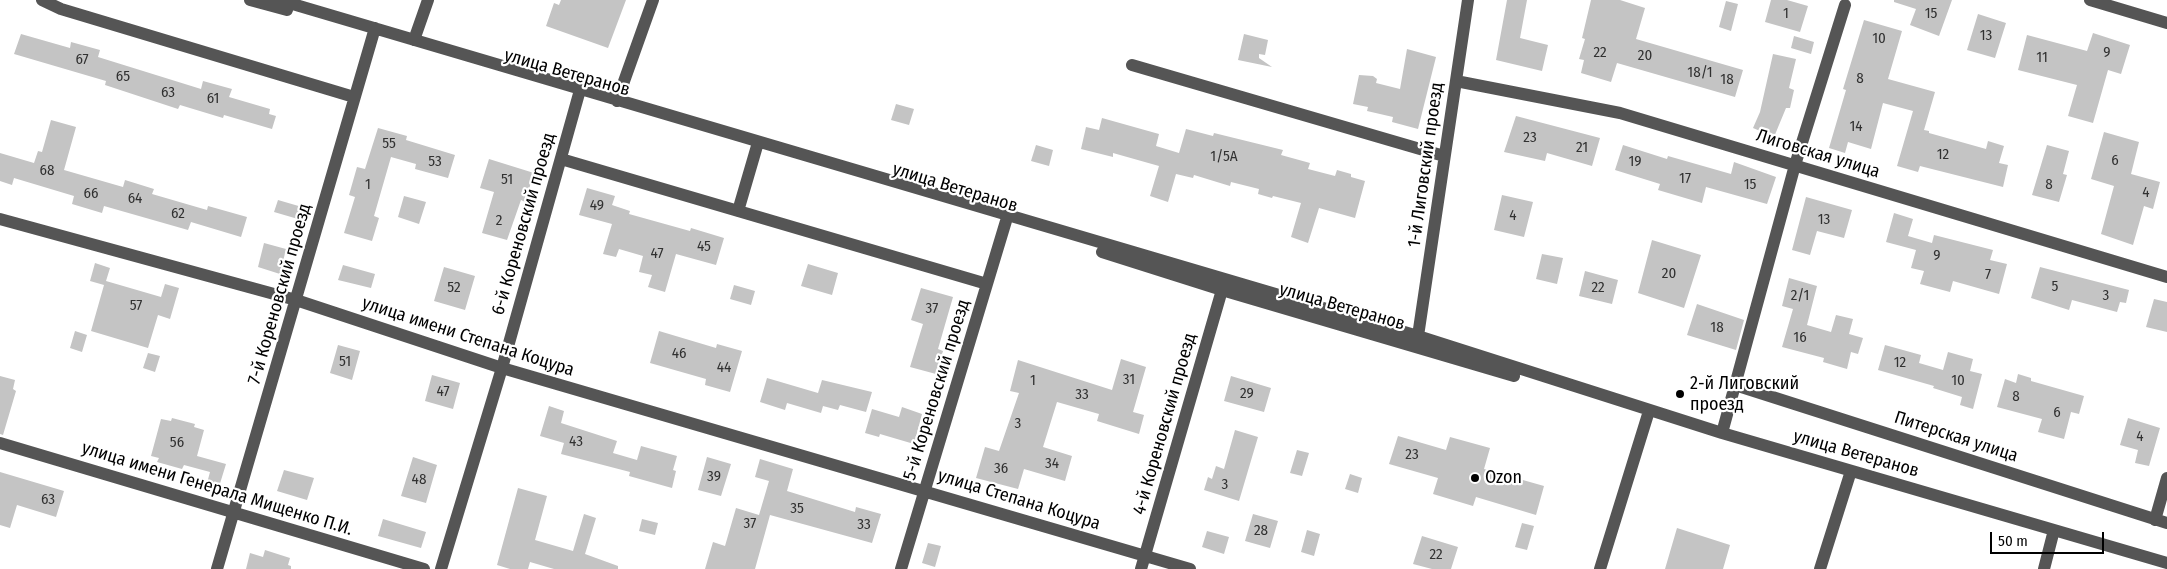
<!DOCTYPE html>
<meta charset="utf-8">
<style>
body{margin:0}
#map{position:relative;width:2167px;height:569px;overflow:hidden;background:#fff;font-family:"Fira Sans Condensed",sans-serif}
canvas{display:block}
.scale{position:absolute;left:1990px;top:532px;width:114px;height:22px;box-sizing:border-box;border:2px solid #000;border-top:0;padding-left:6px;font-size:15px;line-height:18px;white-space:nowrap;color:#000;-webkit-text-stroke:4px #fff;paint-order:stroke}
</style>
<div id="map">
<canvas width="2167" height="569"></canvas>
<div class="scale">50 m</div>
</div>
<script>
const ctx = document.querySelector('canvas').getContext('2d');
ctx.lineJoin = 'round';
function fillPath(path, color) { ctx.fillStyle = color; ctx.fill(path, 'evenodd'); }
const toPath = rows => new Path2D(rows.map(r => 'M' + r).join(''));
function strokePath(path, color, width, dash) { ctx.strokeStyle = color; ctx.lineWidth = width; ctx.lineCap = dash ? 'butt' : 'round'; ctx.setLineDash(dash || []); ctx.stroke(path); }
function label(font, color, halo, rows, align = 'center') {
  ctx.font = font + ' "Fira Sans Condensed",sans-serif'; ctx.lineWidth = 4.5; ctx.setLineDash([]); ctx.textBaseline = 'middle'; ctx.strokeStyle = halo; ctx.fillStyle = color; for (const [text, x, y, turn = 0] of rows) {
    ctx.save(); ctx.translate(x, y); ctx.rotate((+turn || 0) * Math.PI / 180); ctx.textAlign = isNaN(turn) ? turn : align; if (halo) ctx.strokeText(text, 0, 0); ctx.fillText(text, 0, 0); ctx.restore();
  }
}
fillPath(toPath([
 [561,0,626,0,608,48,546,26,554,3,559,5],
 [1507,0,1527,0,1520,38,1548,45,1542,71,1496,60],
 [1591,0,1620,0,1645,8,1636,39,1743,70,1735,97,1617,63,1611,82,1581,73,1584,60,1579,59,1585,39,1582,38],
 [1771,0,1787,0,1808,6,1800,32,1765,22],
 [1894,0,1952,0,1939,36,1910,25,1916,9,1894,2],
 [1726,1,1738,4,1731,31,1719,27],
 [1978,14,2006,23,1995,58,1967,50],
 [1864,20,1902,31,1888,79,1935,92,1924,130,1929,131,1929,133,1986,149,1988,141,2004,146,1999,163,2008,165,2003,187,1920,166,1918,172,1897,166,1913,111,1883,103,1871,149,1848,142,1845,153,1829,148,1846,90,1843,89],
 [2093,33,2130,45,2121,74,2108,70,2093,123,2068,116,2077,85,2018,70,2027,35,2087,51],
 [21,34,70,48,71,42,100,50,98,57,201,89,203,81,232,89,229,97,270,109,269,114,276,116,272,129,224,115,223,118,180,105,178,109,105,85,106,81,14,54],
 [1244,34,1268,40,1265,55,1259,54,1259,58,1272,67,1238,60],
 [1794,36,1814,42,1811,54,1791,48],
 [1407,49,1436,57,1418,129,1392,122,1393,117,1367,111,1368,107,1353,104,1359,75,1373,76,1377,79,1376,83,1400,89],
 [1773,54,1796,59,1789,88,1794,90,1790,108,1786,108,1774,137,1753,128,1760,112],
 [896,104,914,109,909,125,891,120],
 [1516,116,1600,138,1592,166,1547,153,1545,161,1504,152],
 [1102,118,1159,134,1156,146,1179,153,1186,129,1213,136,1214,133,1283,150,1281,155,1310,163,1308,169,1335,176,1337,170,1351,174,1351,177,1365,181,1355,218,1319,208,1308,243,1291,237,1301,203,1273,196,1272,198,1258,194,1259,189,1231,182,1230,186,1194,175,1193,178,1176,174,1168,202,1150,196,1159,166,1113,153,1113,157,1081,149,1086,127,1099,130],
 [51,120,76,127,64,170,123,187,125,180,154,189,152,194,207,210,208,206,247,217,241,237,191,222,188,230,104,206,102,213,72,204,74,196,14,178,12,185,0,181,0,153,34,163,38,151,42,152],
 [378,128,407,136,406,140,455,155,448,178,415,169,416,164,391,157,374,216,379,218,372,241,344,233,355,197,349,195,357,167,365,169],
 [2104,132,2139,142,2131,174,2160,182,2153,209,2144,206,2133,245,2101,234,2114,186,2091,179],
 [1036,145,1053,150,1049,166,1031,161],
 [1623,145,1667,159,1668,156,1731,174,1734,162,1776,177,1767,204,1706,187,1702,203,1658,190,1660,184,1615,170],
 [2047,145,2069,151,2063,174,2067,175,2059,202,2032,195],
 [489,159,534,173,525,202,521,200,507,240,482,233,494,192,480,188],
 [587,188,615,196,612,205,630,211,629,214,690,231,691,228,724,238,716,265,676,254,665,292,648,287,652,275,639,272,643,256,619,249,616,257,603,254,612,224,579,215],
 [1502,195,1533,202,1524,237,1494,230],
 [404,196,426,202,419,224,398,217],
 [1806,197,1852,210,1844,238,1817,231,1810,255,1792,250],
 [278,200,302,207,298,219,274,212],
 [1894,213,1913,219,1908,236,1932,243,1934,235,1993,250,1990,260,2007,264,1999,294,1953,281,1950,292,1920,284,1924,271,1911,268,1916,250,1886,242],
 [1652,240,1701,255,1684,308,1638,293],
 [264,243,286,249,280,274,258,267],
 [1542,254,1563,258,1557,284,1536,279],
 [95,263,110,268,106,281,161,297,165,284,179,288,170,319,158,315,148,348,91,331,104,285,90,281],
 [808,264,838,273,832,295,801,286],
 [343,265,375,274,371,288,338,280],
 [444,267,475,276,465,310,434,301],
 [2040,267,2129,290,2126,303,2120,302,2117,312,2072,300,2069,310,2031,298],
 [1585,271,1618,280,1612,304,1579,296],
 [1789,278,1817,286,1807,325,1831,332,1836,315,1853,319,1849,334,1863,338,1858,354,1851,352,1847,369,1823,362,1824,358,1782,347,1793,309,1782,306],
 [734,285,755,291,751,305,730,299],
 [921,288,953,297,938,349,943,351,936,374,910,367,923,324,911,320],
 [2154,299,2167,302,2167,332,2146,327],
 [1697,304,1744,320,1736,350,1687,335],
 [75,331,87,335,82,352,70,348],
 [659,331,716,348,717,344,742,351,730,392,705,385,706,379,650,363],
 [338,345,360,351,352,380,330,373],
 [1885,345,1921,355,1919,363,1943,370,1948,352,1973,359,1970,371,1982,374,1973,409,1960,405,1962,397,1933,388,1934,386,1878,370],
 [148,353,160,356,155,372,143,368],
 [1121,359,1146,367,1133,412,1144,415,1139,434,1097,421,1099,414,1057,402,1043,447,1072,456,1065,481,1024,469,1018,489,976,478,985,447,999,451,1019,393,1010,391,1018,360,1112,390],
 [2018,374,2031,378,2031,381,2084,396,2079,414,2071,412,2064,439,2038,432,2042,419,1997,407,2005,379,2016,383],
 [432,375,460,383,453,409,425,401],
 [0,376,15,380,13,389,16,391,3,435,0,434],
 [1231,376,1271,388,1264,412,1224,401],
 [767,378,818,393,822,380,872,392,866,412,840,405,838,410,823,406,821,413,787,403,785,410,760,402],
 [549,406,564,411,561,423,617,441,613,453,637,460,641,446,677,456,673,470,676,471,672,488,629,476,630,472,561,454,564,443,540,436],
 [902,407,922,414,914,444,880,434,879,437,865,433,872,409,899,417],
 [172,418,195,424,194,427,204,430,197,456,226,464,218,490,206,487,210,472,184,465,182,469,157,462,159,458,151,456,161,419,171,421],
 [2128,418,2160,428,2149,466,2135,463,2138,450,2120,445],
 [1235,430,1258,437,1239,501,1204,490,1208,477,1212,479,1216,466,1224,469],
 [1398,436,1446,450,1450,437,1490,448,1484,469,1544,486,1536,515,1476,497,1473,506,1433,494,1438,478,1389,464],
 [1297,450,1309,453,1302,476,1290,473],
 [413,457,437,465,426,503,401,496],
 [707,457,731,464,721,496,698,490],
 [760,459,793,469,787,491,855,512,856,507,881,514,872,543,770,515,755,569,705,569,713,542,725,546,736,508,759,515,769,481,755,477],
 [284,470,314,478,307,500,277,491],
 [0,472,64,491,56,517,17,505,10,528,0,525],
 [1350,474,1362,478,1358,493,1345,489],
 [518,488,547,496,535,540,573,551,584,514,596,518,585,554,618,566,618,569,554,569,530,562,528,569,510,569,497,565],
 [1253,514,1278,521,1270,548,1245,541],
 [383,519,426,532,421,548,378,536],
 [642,519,658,523,655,535,639,531],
 [1522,523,1534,526,1527,550,1515,547],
 [1677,528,1730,545,1723,569,1665,569],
 [1307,530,1320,534,1314,556,1301,552],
 [1207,531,1229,537,1224,554,1202,547],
 [1422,536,1458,547,1451,569,1432,569,1413,564],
 [928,543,941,546,935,567,922,563],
 [265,550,290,558,288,565,291,566,291,569,246,569,250,553,263,557]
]), '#c4c4c4');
strokePath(toPath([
 [42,0,61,9,354,97],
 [250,0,287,10],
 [279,0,1418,336,1722,433,2167,563],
 [2090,0,2167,23],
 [414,40,428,0],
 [1132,65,1444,156],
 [1456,81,1620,113,2167,277],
 [617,101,653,0],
 [561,159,987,284],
 [738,211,757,146],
 [0,219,296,300,502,368,1190,569],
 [1102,252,1222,290,1514,376],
 [1418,336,1468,0],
 [1735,385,2167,523],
 [1722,433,1795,165,1845,5],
 [0,443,424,569],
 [2155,520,2167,478],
 [217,569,375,28],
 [441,569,502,368,580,90],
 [901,569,1006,221],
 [1141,569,1222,290],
 [1600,569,1649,411],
 [1820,569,1851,471],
 [2044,569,2054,530]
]), '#555', 12);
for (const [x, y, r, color] of [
 [1680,394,5,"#000"],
 [1475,478,5,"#000"]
]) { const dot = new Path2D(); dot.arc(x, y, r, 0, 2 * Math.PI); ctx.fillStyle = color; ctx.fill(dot); strokePath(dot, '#fff', 2); }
label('15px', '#313131', null, [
 ["1",1786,14],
 ["15",1931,14],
 ["13",1986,36],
 ["10",1879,39],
 ["22",1600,53],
 ["9",2107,53],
 ["20",1645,56],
 ["11",2042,58],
 ["67",82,60],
 ["18/1",1700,73],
 ["65",123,77],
 ["8",1860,79],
 ["18",1727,80],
 ["63",168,93],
 ["61",213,99],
 ["14",1856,127],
 ["23",1530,138],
 ["55",389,144],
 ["21",1582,148],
 ["12",1943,155],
 ["1/5А",1224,157],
 ["6",2115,161],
 ["53",435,162],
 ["19",1635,162],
 ["68",47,171],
 ["17",1685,179],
 ["51",507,180],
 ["1",368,185],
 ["15",1750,185],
 ["8",2049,185],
 ["4",2146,193],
 ["66",91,194],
 ["64",135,199],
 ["49",597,206],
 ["62",178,214],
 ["4",1513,216],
 ["13",1824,220],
 ["2",499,221],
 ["45",704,247],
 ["47",657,254],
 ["9",1937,256],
 ["20",1669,274],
 ["7",1988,275],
 ["5",2055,287],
 ["52",454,288],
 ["22",1598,288],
 ["2/1",1800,296],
 ["3",2106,296],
 ["57",136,306],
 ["37",932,309],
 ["18",1717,328],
 ["16",1800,338],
 ["46",679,354],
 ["51",345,362],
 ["12",1900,363],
 ["44",724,368],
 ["31",1129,380],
 ["1",1033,381],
 ["10",1958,381],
 ["47",443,392],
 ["29",1247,394],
 ["33",1082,395],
 ["8",2016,397],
 ["6",2057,413],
 ["3",1018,424],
 ["4",2140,437],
 ["43",576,442],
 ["56",177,443],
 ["23",1412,455],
 ["34",1052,464],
 ["36",1001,469],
 ["39",714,477],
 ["48",419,480],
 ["3",1225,485],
 ["63",48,500],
 ["35",797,509],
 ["37",750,524],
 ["33",864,525],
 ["28",1261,531],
 ["22",1436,555]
]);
label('18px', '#000', '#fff', [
 ["улица Ветеранов",567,73,16],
 ["Лиговская улица",1818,154,17],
 ["1-й Лиговский проезд",1426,165,-82],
 ["улица Ветеранов",955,188,17],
 ["6-й Кореновский проезд",524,224,-74],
 ["7-й Кореновский проезд",280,294,-74],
 ["улица Ветеранов",1342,307,16],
 ["улица имени Степана Коцура",468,337,18],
 ["5-й Кореновский проезд",937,390,-73],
 ["4-й Кореновский проезд",1165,424,-74],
 ["Питерская улица",1956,437,18],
 ["улица Ветеранов",1856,454,16],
 ["улица имени Генерала Мищенко П.И.",217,489,17],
 ["улица Степана Коцура",1019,500,17]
]);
label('18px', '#000', '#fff', [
 ["2-й Лиговский",1690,384],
 ["проезд",1690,405],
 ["Ozon",1485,478]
], 'left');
</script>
